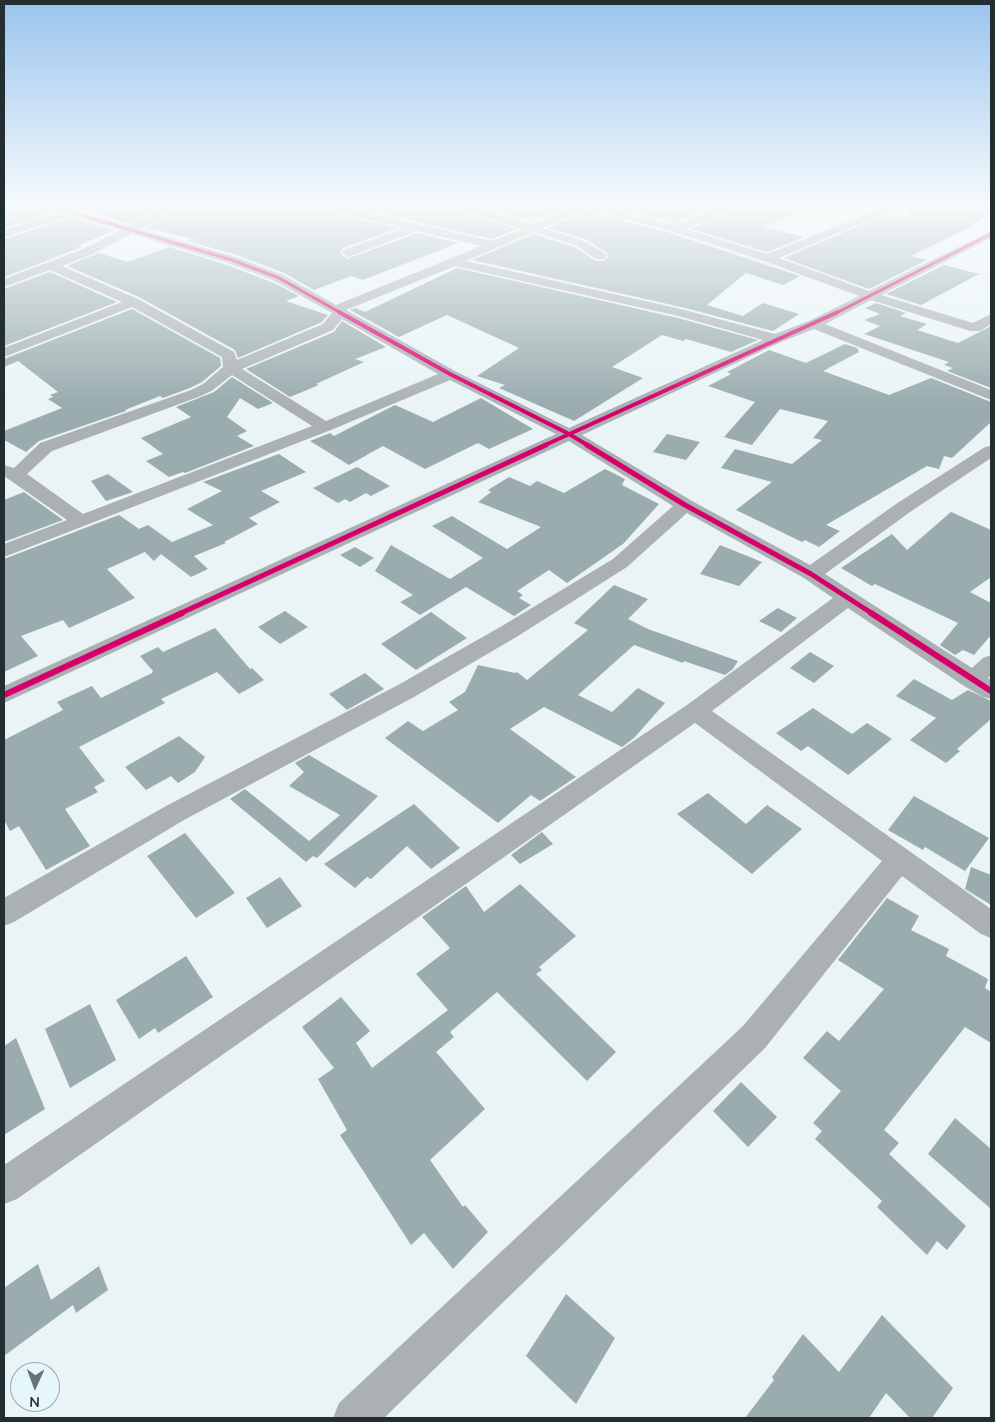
<!DOCTYPE html>
<style>
body{margin:0}
#map{position:relative;width:995px;height:1422px;overflow:hidden;background:#eaf4f7;font-family:"Nunito Sans",sans-serif}
canvas{display:block}
.frame{position:absolute;inset:0;border:5px solid #222e31;pointer-events:none}
.north{position:absolute;left:10px;top:1362px;width:50px;height:50px;box-sizing:border-box;background:#e5f7fc;border:1px solid #97a7ab;border-radius:50%;rotate:182deg;font-size:14px;font-weight:700;line-height:20px;text-align:center;color:#222e31}
.north::after{content:'';display:block;margin:auto;width:18px;height:22px;background:#687376;clip-path:polygon(50% 0,100% 100%,50% 72%,0 100%)}
</style>
<div id="map">
<canvas width="995" height="1422"></canvas>
<div class="frame"></div>
<div class="north">N</div>
</div>
<script>
const ctx = document.querySelector('canvas').getContext('2d');
ctx.lineJoin = 'round';
function fillPath(path, color) { ctx.fillStyle = color; ctx.fill(path, 'evenodd'); }
const toPath = rows => new Path2D(rows.map(r => 'M' + r).join(''));
function strokePath(path, color, width, dash) { ctx.strokeStyle = color; ctx.lineWidth = width; ctx.lineCap = dash ? 'butt' : 'round'; ctx.setLineDash(dash || []); ctx.stroke(path); }
fillPath(toPath([
 [4,206,43,206,54,212,4,228],
 [69,206,164,206,129,224],
 [184,206,317,206,320,210,398,228,343,248,340,253,347,259,417,233,458,243,363,280,351,276,314,290,284,273,237,255,187,241,193,239,145,228],
 [348,206,453,206,455,210,516,229,492,239],
 [479,206,510,206,538,212,548,206,569,206,532,222],
 [608,206,719,206,674,223],
 [742,206,812,206,812,207,763,227,804,237,767,252,691,229],
 [910,206,991,206,991,214,966,228,968,228,911,256,927,260,869,289,784,258,889,213,908,218],
 [586,211,670,233,800,276,783,285,746,273,707,305,743,316,763,303,799,314,773,331,681,307,472,260,533,234,575,247,595,261,604,261,608,257,606,252,585,239,548,228],
 [71,218,115,230,78,246,82,247,4,277,4,239],
 [169,247,227,265,274,283,299,296,286,301,328,315,322,322,238,358,235,350,139,297,67,266,99,253,128,262],
 [944,265,979,274,921,305,886,294],
 [457,268,678,318,758,340,731,352,686,339,683,341,662,335,612,367,643,378,574,421,499,388,505,385,477,376,519,348,447,315,399,337,350,310,356,308,365,312],
 [50,272,117,302,4,346,4,289],
 [876,303,906,313,900,316,927,324,917,330,958,343,991,326,991,388,947,371,953,368,944,365,949,362,864,334,880,326,864,320,880,314,865,308],
 [132,309,220,358,221,366,202,382,190,388,163,398,160,396,125,410,126,411,39,441,26,452,4,440,4,431,62,408,48,399,53,397,50,395,58,392,18,361,4,367,4,359],
 [342,321,386,347,355,359,364,362,316,384,319,385,290,397,246,369,334,332],
 [845,344,857,348,859,352,823,371,889,395,931,378,991,402,991,422,952,458,944,456,939,469,927,466,826,525,840,531,819,547,805,540,802,542,736,510,772,482,721,468,735,449,792,464,822,440,813,438,828,421,780,409,752,445,724,437,755,402,708,386,731,374,727,372,769,350,806,363],
 [232,377,273,403,258,409,240,398,227,417,247,431,237,436,254,446,185,473,183,472,169,477,146,461,163,454,141,438,191,417,176,407,214,392],
 [481,398,533,429,489,449,478,443,425,469,383,446,349,465,310,441,330,433,334,436,395,405,433,422],
 [667,434,700,442,686,460,653,452],
 [279,454,306,472,261,491,280,502,249,518,258,524,224,542,226,543,194,556,208,569,191,577,161,554,154,561,145,552,107,569,135,598,69,628,63,620,21,636,38,656,4,672,4,559,119,515,139,529,148,525,172,542,213,525,187,509,222,491,203,482],
 [357,467,390,486,371,496,366,493,350,502,345,499,338,503,313,488],
 [605,469,625,479,622,485,659,504,623,544,567,583,549,570,517,591,523,595,519,598,531,605,514,616,466,587,420,615,400,602,413,595,375,571,391,545,450,579,483,558,432,526,452,516,507,549,541,527,478,502,491,492,488,490,509,477,530,486,537,481,564,493],
 [108,474,133,492,106,501,91,481],
 [24,492,63,520,4,542,4,500],
 [951,512,991,530,991,577,970,592,991,603,991,635,974,655,963,650,955,655,940,645,958,623,875,584,872,586,841,568,892,534,907,550],
 [720,545,762,562,739,586,700,574],
 [355,547,374,558,360,567,340,555],
 [614,585,648,599,628,619,648,629,738,661,733,669,725,675,684,661,683,663,634,645,578,695,612,712,638,688,665,703,634,738,622,747,544,707,510,729,576,777,540,801,531,795,498,823,385,738,408,721,423,731,458,710,449,702,465,692,478,665,515,673,517,672,527,680,588,630,574,623],
 [778,608,797,618,781,632,759,621],
 [285,611,308,627,280,644,258,627],
 [431,612,467,638,416,670,381,644],
 [215,628,250,669,252,668,264,680,239,694,217,672,161,699,165,703,79,747,105,781,94,787,98,792,65,809,90,846,46,870,19,826,10,831,4,820,4,740,63,710,57,702,92,686,101,698,152,673,153,671,140,656,158,647,163,652],
 [810,652,834,666,814,683,790,668],
 [365,673,384,689,347,710,329,694],
 [914,679,952,700,968,690,991,701,991,719,957,749,960,751,946,763,910,740,936,718,896,696],
 [813,708,852,734,867,723,892,739,848,775,808,746,801,751,776,733],
 [179,736,205,757,195,772,178,783,171,776,146,790,125,767],
 [309,755,378,796,317,858,313,856,306,862,230,799,245,789,309,841,340,815,289,786,304,772,295,763],
 [708,793,746,824,767,805,802,829,752,874,677,814],
 [914,796,989,838,965,871,925,847,923,850,888,830],
 [414,804,460,848,431,869,407,846,371,879,367,877,355,888,324,864],
 [542,832,553,844,520,864,511,855],
 [185,833,235,893,196,918,147,856],
 [971,867,991,875,991,905,965,889],
 [280,877,302,906,267,928,246,898],
 [520,884,576,936,539,967,542,970,536,974,616,1052,587,1081,497,992,450,1032,454,1037,436,1052,485,1109,430,1160,463,1207,465,1205,488,1232,453,1269,424,1233,411,1245,340,1135,347,1130,318,1079,334,1068,302,1027,341,997,370,1031,356,1043,372,1068,448,1010,416,974,450,948,422,917,466,886,484,912],
 [887,898,919,916,911,930,949,949,946,956,988,979,985,988,991,992,991,1043,965,1027,884,1130,899,1143,889,1154,966,1226,947,1250,937,1241,927,1255,877,1207,882,1201,815,1139,822,1131,813,1123,841,1091,803,1058,827,1031,839,1041,884,989,838,960],
 [186,956,213,997,158,1033,155,1028,139,1039,116,1000],
 [90,1004,116,1060,70,1088,45,1029],
 [16,1038,45,1109,4,1135,4,1046],
 [741,1082,777,1117,748,1147,713,1111],
 [955,1118,991,1149,991,1209,928,1154],
 [38,1264,51,1300,99,1266,108,1290,76,1313,73,1305,4,1356,4,1288],
 [566,1294,615,1338,576,1404,526,1356],
 [882,1315,953,1388,932,1418,910,1418,886,1393,869,1418,745,1418,774,1380,772,1377,803,1334,839,1372]
]), '#9aacae');
fillPath(toPath([
 [45,206,62,206,129,226,168,206,182,206,140,229,236,257,283,275,336,305,481,246,417,231,348,257,342,253,344,250,404,228,320,208,319,206,339,206,492,241,522,229,456,208,455,206,472,206,532,224,574,206,600,206,674,225,725,206,740,206,686,229,767,254,887,206,902,206,779,258,869,291,991,231,991,238,881,295,973,323,991,314,991,324,980,331,970,331,871,300,825,324,991,390,991,400,814,329,781,342,582,435,692,501,810,565,896,504,985,447,991,446,991,458,910,512,825,574,972,668,983,658,991,655,991,675,988,678,991,680,991,699,983,697,964,686,848,608,712,711,991,909,991,938,981,934,902,876,765,1048,384,1418,333,1418,339,1403,743,1026,882,861,695,723,17,1199,4,1204,4,1165,687,705,833,598,804,578,687,513,627,567,518,636,414,697,184,820,14,922,4,926,4,898,166,806,398,685,502,626,613,559,673,506,569,441,4,703,4,686,556,434,450,380,331,430,4,557,4,544,67,520,4,476,4,465,14,468,40,443,191,390,203,384,223,367,222,357,132,307,4,357,4,348,122,302,50,270,4,287,4,279,83,249,120,230,71,216,4,237,4,230,59,212,45,206],
 [586,209,671,231,764,261,859,296,809,321,775,334,681,309,466,261,533,232,576,245,596,259,604,259,606,256,604,253,584,241,543,228,586,209],
 [131,234,228,263,275,281,332,313,323,324,237,360,234,352,138,299,62,266,91,255,131,234],
 [455,266,678,316,763,340,569,428,455,371,346,310,455,266],
 [342,319,438,374,326,421,242,369,333,330,342,319],
 [232,375,312,426,83,514,27,474,52,451,201,396,213,390,232,375]
]), '#abb0b2');
strokePath(toPath([
 [50,206,232,260,279,278,341,313],
 [836,313,991,234]
]), '#d6006c', 3);
strokePath(toPath([
 [339,312,450,374,569,434,589,446],
 [543,446,838,312]
]), '#d6006c', 4);
strokePath(toPath([
 [587,445,685,505,811,574,873,614],
 [179,614,546,445]
]), '#d6006c', 5);
strokePath(toPath([
 [871,613,991,691],
 [4,695,182,613]
]), '#d6006c', 6);
const sky = ctx.createLinearGradient(0, 0, 0, 405);
sky.addColorStop(0, '#9ac4ee');
sky.addColorStop(0.51, '#f6fafb');
sky.addColorStop(1, '#f6fafb00');
ctx.fillStyle = sky;
ctx.fillRect(0, 0, 995, 405);
</script>
